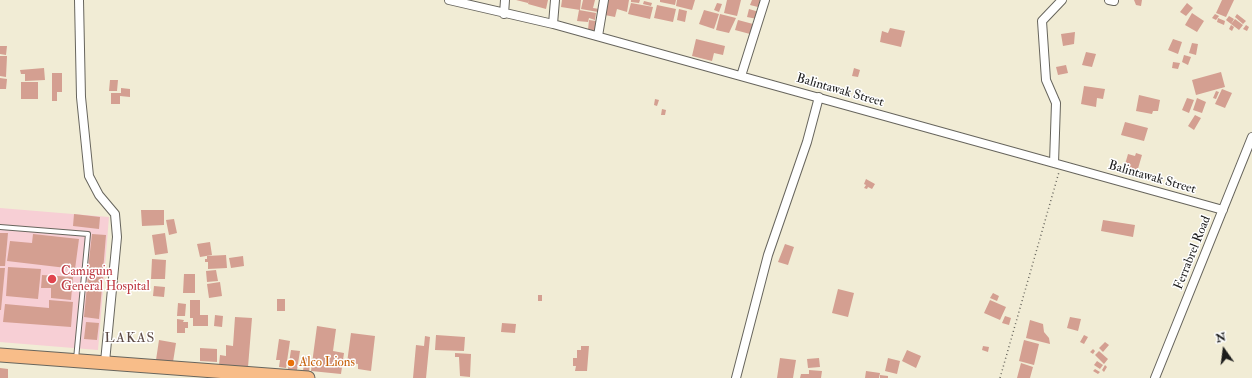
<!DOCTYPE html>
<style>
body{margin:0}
#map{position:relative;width:1252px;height:378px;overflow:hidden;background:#f1ecd5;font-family:"IM FELL Double Pica",serif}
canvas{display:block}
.north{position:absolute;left:1204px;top:330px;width:40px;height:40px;-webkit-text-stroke:3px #fff;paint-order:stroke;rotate:346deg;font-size:11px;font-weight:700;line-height:16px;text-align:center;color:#1c1c1c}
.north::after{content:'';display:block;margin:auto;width:14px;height:18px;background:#1c1c1c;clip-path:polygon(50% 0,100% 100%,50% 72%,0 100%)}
</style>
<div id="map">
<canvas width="1252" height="378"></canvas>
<div class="north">N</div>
</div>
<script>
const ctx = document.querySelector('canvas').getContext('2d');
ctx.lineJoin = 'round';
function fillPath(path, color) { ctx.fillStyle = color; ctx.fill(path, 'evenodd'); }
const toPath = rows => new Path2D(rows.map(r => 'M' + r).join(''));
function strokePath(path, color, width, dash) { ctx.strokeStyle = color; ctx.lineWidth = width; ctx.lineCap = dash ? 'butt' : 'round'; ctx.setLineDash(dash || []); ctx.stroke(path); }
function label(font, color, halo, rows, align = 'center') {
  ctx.font = font + ' "IM FELL Double Pica",serif'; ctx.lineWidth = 3; ctx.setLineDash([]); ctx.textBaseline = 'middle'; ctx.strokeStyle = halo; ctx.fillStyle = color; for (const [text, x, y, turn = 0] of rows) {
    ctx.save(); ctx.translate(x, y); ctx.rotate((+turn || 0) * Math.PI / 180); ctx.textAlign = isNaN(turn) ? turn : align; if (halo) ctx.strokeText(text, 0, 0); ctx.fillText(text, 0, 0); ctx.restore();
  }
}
fillPath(toPath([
 [0,208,109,217,98,350,0,342]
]), '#f7cfd5');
fillPath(toPath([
 [516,0,529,0,528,3],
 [529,0,548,0,546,9,528,4],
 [562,0,581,0,580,10,561,7],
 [583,0,595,0,593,8,599,9,598,12,581,9],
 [608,0,629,0,627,12,617,9,615,17,605,15],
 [631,0,640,0,639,3,631,2],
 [660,0,676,0,675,5,660,2],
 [677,0,695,0,692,10,676,6],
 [727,0,741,0,737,16,724,13],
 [752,0,764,0,762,8,750,5],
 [1134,0,1142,0,1141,6,1136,5],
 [1222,0,1234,0,1226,17,1216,13],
 [644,1,652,3,651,6,643,4],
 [631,3,653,7,650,19,628,14],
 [717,3,722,4,719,12,714,10],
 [1187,3,1193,8,1186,16,1180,12],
 [657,5,676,9,673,22,654,18],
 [679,9,687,11,685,22,677,20],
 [749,9,759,12,757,19,747,17],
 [579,10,596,13,595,20,589,18,588,22,577,21],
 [704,10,719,14,714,29,699,24],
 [1192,13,1204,21,1197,32,1185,25],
 [720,14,736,18,729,33,716,30],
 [1215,14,1219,16,1216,20,1212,18],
 [1237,14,1246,21,1243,24,1235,17],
 [1229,16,1234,19,1231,24,1226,20],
 [1218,18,1225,21,1224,25,1217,22],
 [1235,19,1243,25,1239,30,1231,24],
 [589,20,596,21,595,31,588,30],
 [738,20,753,24,750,34,735,30],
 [1231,25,1234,27,1232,31,1229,29],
 [1246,25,1249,27,1247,31,1243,29],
 [890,28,905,31,901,47,880,42,882,31,888,33],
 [1075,32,1074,44,1063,46,1061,34],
 [696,39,725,46,723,55,714,53,712,61,692,56],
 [1173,39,1182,42,1178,54,1168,50],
 [1192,43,1198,44,1196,55,1189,53],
 [0,46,7,46,6,55,0,54],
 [1086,52,1096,54,1092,67,1082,65],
 [1184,55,1191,57,1188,65,1182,62],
 [0,56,7,56,6,77,0,76],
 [1173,62,1180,63,1178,69,1172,68],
 [1066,65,1068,73,1058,75,1056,67],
 [44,68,45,80,25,81,25,74,21,74,20,70],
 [854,68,860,70,858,77,852,76],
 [1221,72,1225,87,1196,95,1192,80],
 [52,73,62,73,62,92,57,92,57,101,52,101],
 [0,78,7,79,6,89,0,89],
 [110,80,118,80,117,91,109,91],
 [21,82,38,82,38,99,21,99],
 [1084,86,1105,89,1103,99,1097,98,1096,107,1081,104],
 [121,88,130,89,130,97,120,96,120,104,111,104,111,93,121,93],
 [1222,89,1232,93,1225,108,1215,104],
 [1216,91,1219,92,1216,99,1213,98],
 [1139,95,1160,100,1158,111,1153,111,1152,114,1136,111],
 [1187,98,1194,100,1189,113,1182,110],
 [1197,98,1206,102,1202,113,1193,110],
 [655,99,659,100,657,106,654,105],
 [662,109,666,110,665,115,661,115],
 [1195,115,1201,118,1194,130,1188,126],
 [1125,122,1148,128,1144,141,1121,135],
 [1136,153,1142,155,1137,172,1124,168,1128,154,1135,156],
 [866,179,875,184,872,189,868,187,867,189,864,188,866,185,864,184],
 [141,210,164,210,164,225,142,226],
 [74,214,100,217,99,229,73,226],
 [174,219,177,233,169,235,166,220],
 [1103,220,1135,225,1133,237,1101,231],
 [0,233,8,233,5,266,0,266],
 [165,233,168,253,155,255,152,235],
 [33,234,79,239,75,269,7,261,10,241,32,243],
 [92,234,106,235,103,271,88,269],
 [210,242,212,255,200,257,197,244],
 [785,244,794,247,788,265,778,262],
 [226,255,227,268,208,269,208,262,205,262,205,259,207,259,207,256],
 [243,256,244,266,231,268,229,258],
 [152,259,166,260,165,279,151,279],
 [8,267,41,269,38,299,6,296],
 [0,268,5,268,1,310,0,310],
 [216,270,218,281,207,282,206,271],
 [184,274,195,274,195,293,183,293],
 [42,275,73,277,71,300,51,298,51,288,41,288],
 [88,276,103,277,99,319,84,317],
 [220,282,222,296,209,298,207,284],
 [154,286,165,287,164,297,153,296],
 [838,289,854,293,848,317,832,313],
 [993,293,999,296,997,301,990,298],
 [538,295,542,295,542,301,538,301],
 [277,299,285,299,285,311,277,311],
 [49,300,73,302,71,327,3,322,5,304,49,308],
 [190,300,200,300,200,315,208,315,208,326,193,326,193,318,190,318],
 [990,300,1006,307,1000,320,984,313],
 [178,303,186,304,185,316,177,316],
 [215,315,223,316,222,327,214,326],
 [1005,316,1011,318,1009,325,1002,323],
 [235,317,252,318,248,367,219,365,220,355,226,356,226,345,233,346],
 [1070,317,1081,319,1078,331,1067,328],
 [177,319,184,320,183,322,188,322,188,328,185,328,185,333,177,333],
 [1030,320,1043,324,1044,332,1049,338,1050,344,1026,338],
 [86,322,99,323,97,340,84,339],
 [502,323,516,324,515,333,501,332],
 [317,326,336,329,333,351,344,353,341,374,311,371],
 [351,333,375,336,371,371,358,369,358,364,347,363],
 [436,335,465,337,464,351,435,350],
 [1084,335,1088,337,1084,344,1080,342],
 [425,336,430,337,426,378,413,378,416,345,424,346],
 [279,339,290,341,286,368,279,367,280,360,276,360],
 [159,340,176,343,173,362,156,360],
 [1024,340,1039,344,1034,365,1019,361],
 [1105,342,1109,345,1103,352,1099,348],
 [581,346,589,346,587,371,575,371,576,366,573,366,573,358,577,358,577,350,581,350],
 [983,346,989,347,988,352,982,350],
 [200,348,217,349,217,362,200,361],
 [1093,349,1095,351,1093,354,1090,352],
 [291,350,300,351,297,370,288,369],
 [907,350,921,356,916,368,902,361],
 [1099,351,1108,359,1104,364,1095,355],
 [455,353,471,354,470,377,460,376,459,357,455,357],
 [305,357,311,357,309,372,303,371],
 [780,358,796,360,793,378,777,378],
 [819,358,820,367,808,368,807,359],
 [888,358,900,361,897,374,885,371],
 [1097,361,1103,365,1100,369,1094,365],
 [1021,363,1033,367,1030,378,1017,378],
 [1105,365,1107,367,1104,372,1102,370],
 [0,368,8,369,8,378,0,378],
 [1095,369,1100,372,1098,374,1093,371],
 [809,370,822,371,821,378,800,378,801,374,809,374],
 [866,371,880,373,879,378,865,378],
 [880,375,888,376,888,378,880,378]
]), '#d49f91');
const service = toPath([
 [0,227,88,234,76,359]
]);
const minor = toPath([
 [79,0,81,97,89,176,99,195,115,214,117,237,105,362],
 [449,0,553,24,1223,210],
 [1109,0,1114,1],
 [504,14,505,0],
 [553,24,555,0],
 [598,36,604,0],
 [741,76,765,0],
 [1054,163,1056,103,1046,80,1042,21,1062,0],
 [736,378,768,255,807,142,819,97],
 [1155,378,1252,137]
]);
const primary = toPath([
 [0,355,308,378]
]);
strokePath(service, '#67655d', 6);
strokePath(minor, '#67655d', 10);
strokePath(primary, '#67655d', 15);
strokePath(toPath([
 [1000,378,1059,172]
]), '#67655d', 1.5, [1, 3]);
strokePath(service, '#fff', 4);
strokePath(minor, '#fff', 8);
strokePath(primary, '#f8bd89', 13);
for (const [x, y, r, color] of [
 [52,279,5,"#e0444e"],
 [291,363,4,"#e8710a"]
]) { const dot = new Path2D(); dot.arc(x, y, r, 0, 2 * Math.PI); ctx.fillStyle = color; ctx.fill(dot); strokePath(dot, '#fff', 1.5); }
label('13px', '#1c1c1c', '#fff', [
 ["Balintawak Street",840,91,16],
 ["Balintawak Street",1152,178,16],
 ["Ferrabrel Road",1193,253,-68]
]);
label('13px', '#be3a42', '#fff', [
 ["Camiguin",61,272],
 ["General Hospital",61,287]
], 'left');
label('13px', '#c56008', '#fff', [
 ["Alco Lions",299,363]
], 'left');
ctx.letterSpacing = '1px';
label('14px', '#5c4a45', '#fff', [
 ["LAKAS",130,339]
]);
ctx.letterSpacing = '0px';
</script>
